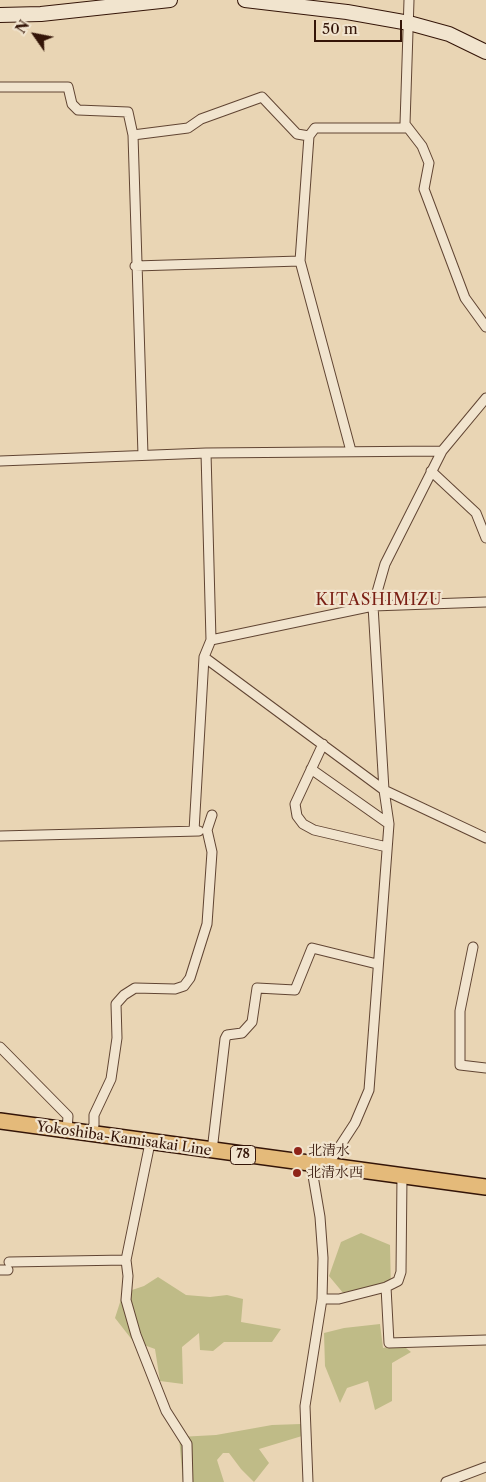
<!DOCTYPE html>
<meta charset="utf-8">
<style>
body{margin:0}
#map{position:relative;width:486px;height:1482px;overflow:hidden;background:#e9d5b4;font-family:"Libre Caslon Text",serif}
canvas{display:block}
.north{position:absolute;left:10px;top:10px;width:50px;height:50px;-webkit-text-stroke:4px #f1e4ce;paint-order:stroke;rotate:303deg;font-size:14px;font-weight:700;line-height:20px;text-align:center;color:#341508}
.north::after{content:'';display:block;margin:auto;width:18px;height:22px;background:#341508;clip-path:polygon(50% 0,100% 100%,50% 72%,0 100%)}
.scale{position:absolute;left:314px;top:20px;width:88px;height:22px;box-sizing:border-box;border:2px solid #341508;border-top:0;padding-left:6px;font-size:15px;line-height:18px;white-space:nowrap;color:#341508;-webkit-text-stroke:4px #f1e4ce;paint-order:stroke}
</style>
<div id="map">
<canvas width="486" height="1482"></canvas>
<div class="north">N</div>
<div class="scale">50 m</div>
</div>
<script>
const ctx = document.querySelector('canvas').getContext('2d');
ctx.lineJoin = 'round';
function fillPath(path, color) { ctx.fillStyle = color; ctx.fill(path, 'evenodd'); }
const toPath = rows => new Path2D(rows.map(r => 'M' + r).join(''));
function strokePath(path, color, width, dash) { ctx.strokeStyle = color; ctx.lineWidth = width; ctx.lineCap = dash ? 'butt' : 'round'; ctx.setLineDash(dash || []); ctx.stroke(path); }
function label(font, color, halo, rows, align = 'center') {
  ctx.font = font + ' "Libre Caslon Text","Noto Serif JP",serif'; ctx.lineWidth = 4.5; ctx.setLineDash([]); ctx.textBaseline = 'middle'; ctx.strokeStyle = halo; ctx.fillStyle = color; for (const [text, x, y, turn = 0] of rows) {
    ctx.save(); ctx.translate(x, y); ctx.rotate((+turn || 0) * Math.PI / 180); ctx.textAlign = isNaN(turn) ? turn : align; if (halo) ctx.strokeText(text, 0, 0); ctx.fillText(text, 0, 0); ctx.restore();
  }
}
fillPath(toPath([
 [361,1233,390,1245,391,1291,344,1294,329,1276,341,1242],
 [158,1277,186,1295,210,1297,227,1295,243,1299,241,1322,281,1329,272,1342,224,1342,213,1351,200,1350,199,1333,182,1347,183,1384,160,1381,155,1349,133,1341,115,1318,123,1293,144,1286],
 [380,1324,383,1348,401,1344,411,1352,392,1363,392,1401,375,1410,368,1381,347,1388,340,1403,325,1366,324,1333,344,1328],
 [301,1424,302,1436,259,1449,269,1463,254,1482,241,1469,229,1453,223,1453,217,1460,224,1482,183,1482,179,1437,216,1435,272,1425]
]), '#bfbb87');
const street = toPath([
 [409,0,405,124,422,146,429,163,424,189,465,298,486,327],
 [0,87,68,87,72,104,78,110,128,112,133,135,143,455],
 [133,135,188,128,201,119,262,97,297,134,309,136],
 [300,261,351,451],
 [135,266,300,261,309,136,315,128,408,128],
 [0,461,206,453,442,451],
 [431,471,476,513,486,538],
 [211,640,373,606,486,602],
 [204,657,384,790,486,838],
 [323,744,295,804,297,816,303,824,314,830,387,847],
 [311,769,389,824],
 [194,831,204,657,211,640,206,453],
 [0,836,199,831],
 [473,947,460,1011,460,1065,486,1068],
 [0,1047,68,1116,67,1131],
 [88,1134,94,1125,94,1115,111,1079,117,1038,116,1004,124,995,135,988,175,989,184,986,190,978,207,924,212,852,207,830,212,815],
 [150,1143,126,1260,128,1276,126,1300,136,1335,166,1411,187,1444,188,1482],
 [212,1151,225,1039,227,1035,242,1033,252,1022,257,988,295,990,312,948,377,964],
 [327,1166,355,1123,369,1090,389,824,384,790,373,606,385,564,442,451,486,398],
 [9,1262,126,1260],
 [0,1270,8,1270],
 [386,1287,389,1343,486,1340],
 [322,1299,339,1299,386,1287,398,1281,401,1272,402,1176],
 [308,1482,305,1406,322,1299,323,1258,320,1217,311,1164],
 [446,1482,486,1467]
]);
const secondary = toPath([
 [245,0,347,12,409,23,449,34,486,52],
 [0,15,41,14,170,0]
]);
const primary = toPath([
 [0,1121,486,1187]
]);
strokePath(street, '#614533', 11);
strokePath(secondary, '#341508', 16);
strokePath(primary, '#341508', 18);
strokePath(street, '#f1e4ce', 9);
strokePath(secondary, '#f1e4ce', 14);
strokePath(primary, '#e4ba7a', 15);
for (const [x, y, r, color] of [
 [298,1151,5,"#8f2418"],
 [297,1173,5,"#8f2418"]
]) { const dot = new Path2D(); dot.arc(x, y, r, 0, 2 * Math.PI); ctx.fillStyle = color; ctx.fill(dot); strokePath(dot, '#f1e4ce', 2); }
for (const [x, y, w] of [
 [243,1155,25]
]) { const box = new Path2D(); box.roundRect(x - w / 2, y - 9.5, w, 19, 4); ctx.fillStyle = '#f1e4ce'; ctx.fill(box); strokePath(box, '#341508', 1); }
label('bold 12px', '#341508', null, [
 ["78",243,1155]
]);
label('14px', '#341508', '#f1e4ce', [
 ["Yokoshiba-Kamisakai Line",124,1139,8]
]);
label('14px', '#341508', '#f1e4ce', [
 ["北清水",308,1151],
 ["北清水西",307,1173]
], 'left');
ctx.letterSpacing = '1px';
label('16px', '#7a1f14', '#f1e4ce', [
 ["KITASHIMIZU",379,600]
]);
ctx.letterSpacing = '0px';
</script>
